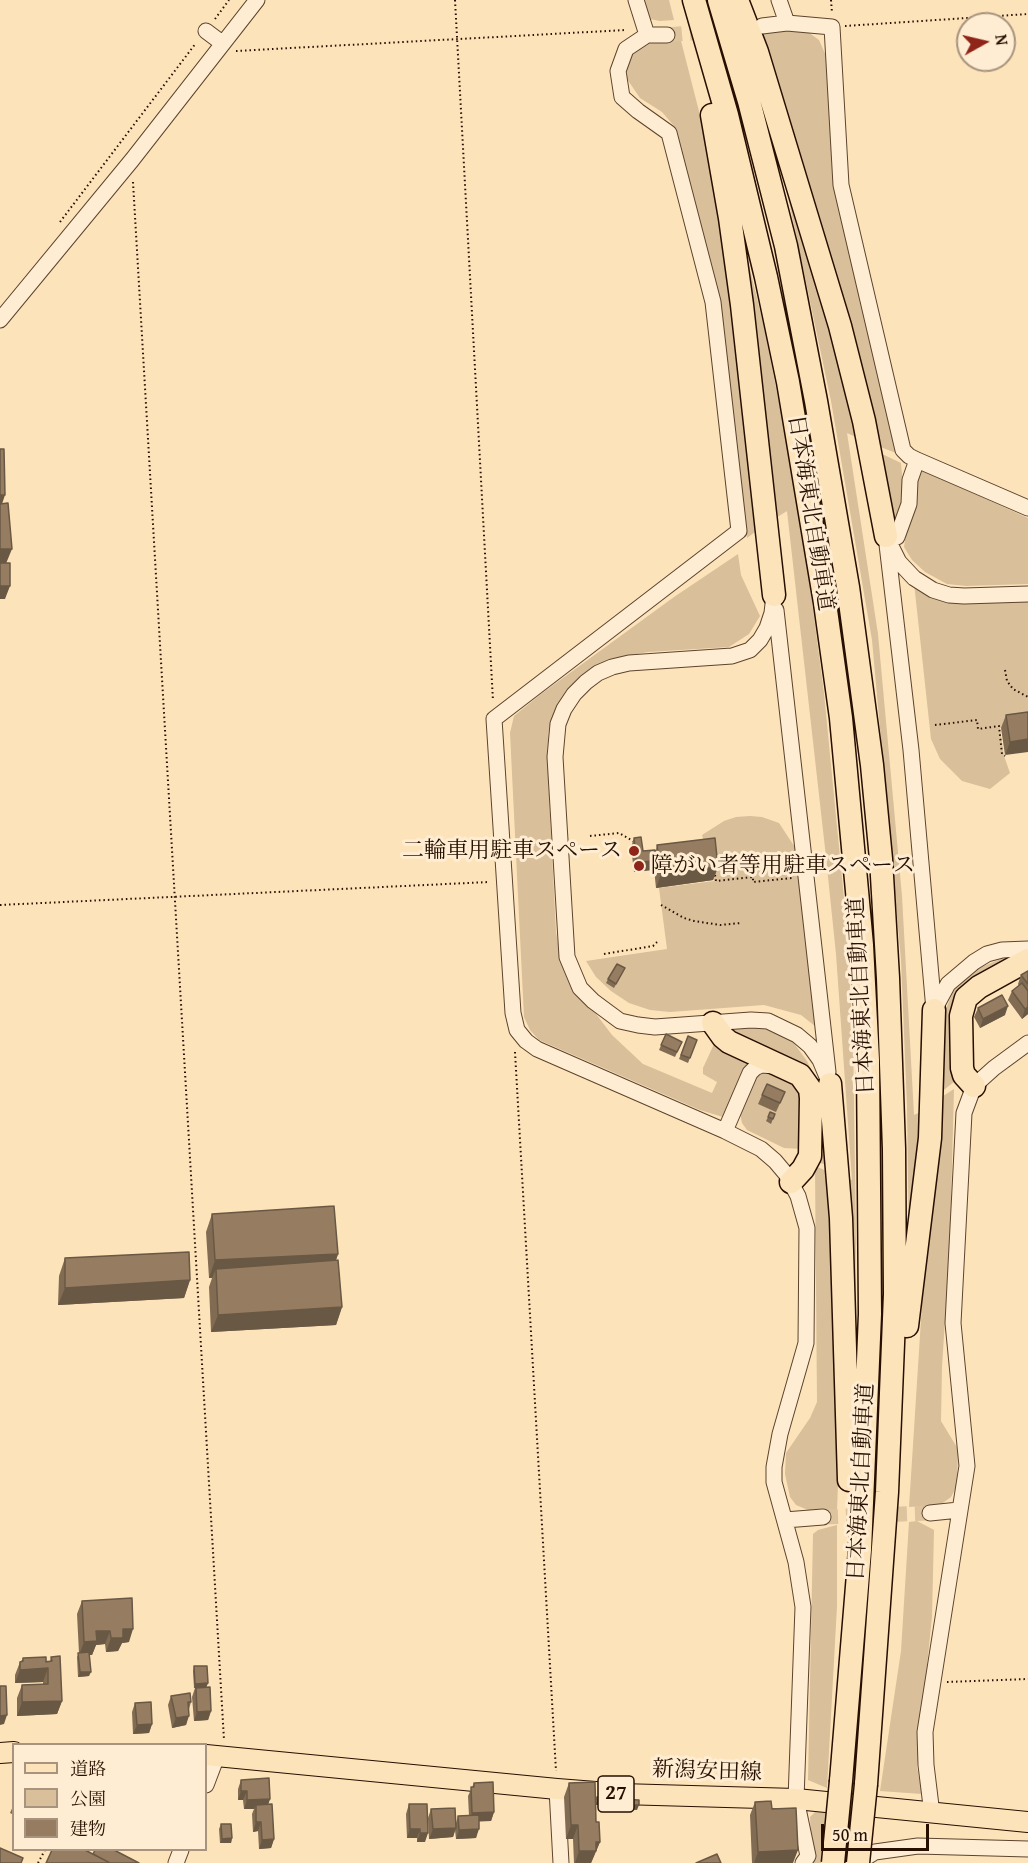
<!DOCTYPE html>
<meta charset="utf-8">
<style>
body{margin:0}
#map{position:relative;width:1028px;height:1863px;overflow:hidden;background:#fde3ba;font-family:"Gentium Book Plus","Noto Serif JP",serif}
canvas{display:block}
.legend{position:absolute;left:12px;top:1743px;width:195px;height:108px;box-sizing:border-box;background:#feedd2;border:2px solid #a8947e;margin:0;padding:8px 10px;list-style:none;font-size:18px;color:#270f00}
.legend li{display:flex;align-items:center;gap:12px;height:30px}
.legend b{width:30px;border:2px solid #a8947e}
.north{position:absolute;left:956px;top:12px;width:60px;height:60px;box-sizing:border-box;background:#feedd2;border:2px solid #a8947e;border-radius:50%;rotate:82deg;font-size:16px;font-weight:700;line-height:24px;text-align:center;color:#270f00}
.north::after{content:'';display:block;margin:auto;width:21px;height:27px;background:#8f2418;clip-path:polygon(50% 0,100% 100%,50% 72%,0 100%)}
.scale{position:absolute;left:821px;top:1824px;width:108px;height:27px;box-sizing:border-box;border:3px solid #270f00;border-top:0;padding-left:8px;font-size:18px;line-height:21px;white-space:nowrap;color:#270f00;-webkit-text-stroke:4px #feedd2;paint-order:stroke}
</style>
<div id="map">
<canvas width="1028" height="1863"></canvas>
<ul class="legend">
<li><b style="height:8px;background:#fde3ba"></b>道路</li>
<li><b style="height:16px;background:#d9bf9a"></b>公園</li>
<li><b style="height:16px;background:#967d61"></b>建物</li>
</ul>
<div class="north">N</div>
<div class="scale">50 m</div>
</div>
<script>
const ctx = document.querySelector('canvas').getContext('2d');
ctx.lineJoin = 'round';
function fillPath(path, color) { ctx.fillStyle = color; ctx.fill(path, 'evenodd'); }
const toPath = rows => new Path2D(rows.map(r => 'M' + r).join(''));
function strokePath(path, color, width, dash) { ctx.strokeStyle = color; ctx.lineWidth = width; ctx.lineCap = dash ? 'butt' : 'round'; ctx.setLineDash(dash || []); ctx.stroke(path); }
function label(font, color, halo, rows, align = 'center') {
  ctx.font = font + ' "Gentium Book Plus","Noto Serif JP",serif'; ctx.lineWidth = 6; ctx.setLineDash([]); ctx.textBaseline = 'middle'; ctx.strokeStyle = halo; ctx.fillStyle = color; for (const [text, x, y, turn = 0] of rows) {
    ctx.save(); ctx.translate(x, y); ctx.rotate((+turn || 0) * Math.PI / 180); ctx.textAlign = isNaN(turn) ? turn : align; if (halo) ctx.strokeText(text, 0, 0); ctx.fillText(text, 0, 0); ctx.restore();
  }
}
fillPath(toPath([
 [641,0,669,0,674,20,660,21,650,19,645,12],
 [757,29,804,29,819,40,827,58,832,106,901,455,878,446],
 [680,37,702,123,722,228,759,529,747,538,728,383,715,300,692,189,674,126,662,112,640,98,627,79,626,59,646,39],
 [775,135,860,439,847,433,878,634,902,896,914,1115,923,1111,909,1247,907,1106,901,960,872,640,831,401],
 [738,220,763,323,791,462,807,563,824,693,846,919,853,1037,856,1241,855,1321,846,1178,852,1180,836,954,825,848,787,511,774,519],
 [880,453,901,463,904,500,894,526],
 [922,470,1028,518,1028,584,966,586,947,584,925,572,912,560,904,547,914,481],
 [738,554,741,575,760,616,749,634,729,647,648,652,609,659,580,677,564,695,549,728,547,756,556,932,562,964,590,1006,612,1035,643,1064,712,1093,717,1082,703,1074,703,1068,715,1042,753,1060,723,1117,700,1110,539,1040,530,1030,524,1017,510,733,514,716,541,694,674,597],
 [914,583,932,591,1028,598,1028,724,1000,728,1004,756,1010,773,990,789,962,781,940,759,931,739],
 [750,816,762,817,779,823,800,855,820,1030,801,1015,764,1005,670,1012,650,1010,629,1003,611,991,596,977,586,961,667,949,659,888,714,881,710,850,704,842,702,835,724,821,736,817],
 [1019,957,971,983,955,1065,954,1082,941,1092,942,1019,952,994,960,982,974,970,1001,959],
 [728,1027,760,1027,790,1038,807,1061,817,1082,828,1166,816,1161,816,1102,739,1043],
 [763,1071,773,1071,800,1087,802,1149,784,1148,747,1130,742,1123,740,1113,755,1074],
 [954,1089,950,1240,942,1367,941,1421,958,1449,957,1486,951,1497,940,1505,909,1507,924,1273,940,1098],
 [815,1166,829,1172,839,1457,837,1510,813,1512,796,1505,790,1497,785,1474,786,1453,810,1418,817,1402],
 [917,1521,934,1530,932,1616,917,1767,922,1794,880,1791,901,1651,909,1522],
 [837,1525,837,1606,827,1788,808,1780,813,1534,818,1530],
 [815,1812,826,1812,821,1863,812,1863,810,1817]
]), '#d9bf9a');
strokePath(toPath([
 [667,35,711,31],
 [823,1517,930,1513]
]), '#ddc39e', 15, [15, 8]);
const minor = toPath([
 [636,0,647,35,626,49,618,71,622,97,638,111,669,133,713,302,739,531,494,719,513,1013,517,1030,526,1041,537,1049,725,1131,761,1149,775,1161,786,1174,798,1196,807,1228,806,1343,780,1434,774,1467,774,1482,796,1562,803,1607,796,1799,808,1856,803,1863],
 [779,0,787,23],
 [762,26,787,23,832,27,841,185,903,450,909,456,917,460,1028,508],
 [206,31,222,43],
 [647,35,667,35],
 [0,320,132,160,257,0],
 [886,536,911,750,934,1010],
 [897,537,909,504,910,480,917,460],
 [890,544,899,562,914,578,933,590,949,595,964,596,1028,594],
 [774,595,772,613,767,628,760,640,750,650,732,656,629,663,612,667,598,673,586,682,574,694,564,709,558,724,555,757,567,957,580,988,593,1001,620,1021,638,1025,655,1027,751,1020,768,1021,797,1035,810,1046,820,1060,830,1084],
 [776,610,828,1072],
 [934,1010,948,984,974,962,987,954,1002,950,1028,949],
 [725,1131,750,1073,755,1068,761,1065,775,1066],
 [930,1513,959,1510],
 [785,1520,823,1517],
 [206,1785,217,1756],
 [557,1789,561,1863],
 [932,1814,926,1765,925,1732,967,1466,953,1323,964,1113,974,1086,994,1068,1028,1043],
 [176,1863,181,1850],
 [857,1863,875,1852,918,1846,1028,1849]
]);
const major = toPath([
 [0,1753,14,1752],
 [206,1755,557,1789,621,1794,796,1799,1028,1822]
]);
const highway = toPath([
 [694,0,727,115,766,277,788,382,825,603,841,718,862,945,868,1060,870,1314,860,1550,841,1781],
 [719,0,749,101,786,246,816,401,848,587,872,765,881,859,888,978,894,1149,895,1294,887,1492,866,1784],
 [737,0,757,52,840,326,864,421,886,536],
 [712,115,730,218,742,305,774,595],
 [713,1023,723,1037,729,1042,800,1075,810,1089,811,1098,810,1156,803,1169,791,1182],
 [830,1084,841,1218,849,1480],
 [974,1086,964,1075,962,1068,961,1016,966,998,979,987,1028,960],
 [907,1326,930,1138,934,1010]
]);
strokePath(minor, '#5c442e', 17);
strokePath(major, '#270f00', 22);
strokePath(highway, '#270f00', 25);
strokePath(toPath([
 [455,0,493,701],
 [831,0,832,13],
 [215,19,229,0],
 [845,26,1028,14],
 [236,51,626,30],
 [133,182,224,1740],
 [60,222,196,43],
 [1005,670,1007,681,1013,689,1028,697],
 [935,725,977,720,978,729,999,726,1002,754,1005,756],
 [590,836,619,833,635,842],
 [715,875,716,881,753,877,753,882,792,878],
 [0,905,489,882],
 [661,905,684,918,694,921,720,925,741,923],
 [604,954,653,946,657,942],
 [515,1052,556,1771],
 [947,1682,1028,1679],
 [38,1863,45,1850]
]), '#270f00', 2, [1.5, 3]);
strokePath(minor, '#feedd2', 15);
strokePath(major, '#fde3ba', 20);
strokePath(highway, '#fde3ba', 22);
const highwayBridge = toPath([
 [833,1863,841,1781],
 [858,1863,866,1784]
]);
strokePath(highwayBridge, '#270f00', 25, []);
strokePath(highwayBridge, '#fde3ba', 22);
fillPath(toPath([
 [1028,712,1005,755,1001,728,1006,715],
 [634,838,643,851,656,850,657,845,718,867,713,880,656,888,654,869,634,872,631,847],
 [625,968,614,988,606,983,608,979],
 [1028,971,1028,1014,1022,1019,1008,1000,1012,991,1019,986,1018,984,1021,975],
 [978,1008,1005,1015,980,1028,974,1017],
 [666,1034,682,1042,675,1057,659,1050],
 [688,1036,697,1040,688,1063,679,1059],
 [762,1095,781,1101,776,1112,758,1104],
 [775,1114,771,1124,766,1121,768,1117],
 [212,1214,338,1254,336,1260,342,1307,336,1325,211,1332,209,1287,212,1278,209,1278,206,1232],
 [65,1258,190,1280,184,1298,58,1305,59,1276],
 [82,1601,129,1642,122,1643,118,1651,106,1652,105,1644,96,1645,92,1655,90,1655,89,1676,78,1677,77,1657,79,1653,77,1614],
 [51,1657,62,1701,57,1714,17,1716,17,1698,22,1685,43,1684,43,1682,15,1683,15,1675,20,1662,21,1662,23,1658,50,1661],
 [194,1666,208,1683,206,1687,211,1711,208,1720,194,1721,192,1697,195,1688,194,1688,193,1671],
 [171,1696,191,1702,189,1709,186,1725,172,1728,168,1705],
 [135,1703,152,1724,149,1733,133,1734,132,1712],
 [241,1780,270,1799,268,1804,274,1839,271,1848,259,1849,258,1831,253,1832,252,1814,254,1809,244,1809,243,1800,238,1800,238,1789],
 [474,1783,494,1812,491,1821,479,1821,476,1838,456,1839,455,1830,453,1837,429,1839,428,1818,431,1809,456,1823,458,1816,469,1816,468,1796],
 [569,1783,596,1802,597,1797,607,1805,596,1805,596,1822,600,1842,591,1863,574,1863,573,1839,566,1839,564,1797],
 [755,1802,772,1809,793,1863,752,1863,750,1815],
 [14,1804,14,1815,10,1813],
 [409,1804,425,1842,417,1842,417,1838,407,1838,406,1814],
 [221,1824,232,1838,231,1843,220,1843,219,1829]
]), '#816c53');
fillPath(toPath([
 [0,495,5,495,0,510],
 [0,549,12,549,5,566,0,567],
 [0,586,10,586,5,599,0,599],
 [1028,739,1028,752,1005,755,1010,742],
 [657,860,654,870,634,872,637,863],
 [718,867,713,880,656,888,661,874],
 [1008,1006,1005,1015,980,1028,983,1019],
 [1028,1007,1028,1014,1022,1019,1025,1009],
 [338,1254,332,1272,216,1269,212,1278,209,1278,215,1260],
 [190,1280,184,1298,58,1305,65,1288],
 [342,1307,336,1325,211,1332,218,1315],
 [123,1629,133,1629,129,1642,122,1643,118,1651,106,1652,111,1638],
 [96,1631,110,1631,105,1644,96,1645,92,1655,79,1655,84,1642],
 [48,1668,43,1682,15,1683,20,1670],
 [80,1672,91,1672,89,1676,78,1677],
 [208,1683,206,1688,194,1688,195,1684],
 [62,1701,57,1714,17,1716,22,1702],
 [211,1711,208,1720,194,1721,197,1712],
 [7,1715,4,1724,0,1725,0,1716],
 [189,1716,186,1725,172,1728,176,1718],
 [152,1724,149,1733,133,1734,137,1725],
 [241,1791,247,1791,243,1800,238,1800],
 [270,1799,267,1808,256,1805,254,1809,244,1809,247,1800],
 [597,1800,609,1800,607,1805,595,1805],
 [611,1802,617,1802,616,1806,609,1806],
 [620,1805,639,1805,637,1810,618,1809],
 [494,1812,491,1821,469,1822,472,1813],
 [256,1822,261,1822,258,1831,253,1832],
 [571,1825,578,1825,573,1839,566,1839],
 [456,1828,453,1837,429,1839,433,1829],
 [410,1829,420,1829,417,1838,407,1838],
 [479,1829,476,1838,456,1839,459,1830],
 [420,1833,428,1833,425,1842,417,1842],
 [232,1838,231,1843,220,1843,222,1839],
 [274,1839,271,1848,259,1849,262,1840],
 [596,1842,600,1842,591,1863,575,1863,579,1851],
 [798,1850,793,1863,754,1863,758,1852]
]), '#695844');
const building = toPath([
 [0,449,4,449,5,495,0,495,0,449],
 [8,503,12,549,0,549,0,504,8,503],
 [0,563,10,563,10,586,0,586,0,563],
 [1028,712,1028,739,1010,742,1006,715,1028,712],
 [641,837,643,851,655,850,657,860,637,863,634,838,641,837],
 [715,838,718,867,661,874,657,845,715,838],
 [617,964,625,968,616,984,608,979,617,964],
 [1028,971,1028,984,1021,975,1028,971],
 [1022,983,1028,991,1028,1007,1025,1009,1012,991,1022,983],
 [1002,995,1008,1006,983,1019,978,1008,1002,995],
 [666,1034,682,1042,677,1052,661,1045,666,1034],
 [688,1036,697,1040,690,1058,681,1055,688,1036],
 [767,1084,785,1092,780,1103,762,1095,767,1084],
 [770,1112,775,1114,773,1119,768,1117,770,1112],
 [334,1206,338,1254,215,1260,212,1214,334,1206],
 [189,1252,190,1280,65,1288,65,1258,189,1252],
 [338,1260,342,1307,218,1315,216,1269,338,1260],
 [132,1598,133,1629,123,1629,123,1638,111,1638,110,1631,96,1631,97,1641,84,1642,82,1601,132,1598],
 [89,1652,91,1672,80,1672,78,1653,89,1652],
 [60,1656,62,1701,22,1702,22,1685,48,1684,48,1668,20,1670,20,1662,23,1661,23,1658,46,1657,46,1662,52,1661,51,1657,60,1656],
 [194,1666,207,1666,208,1683,195,1684,194,1666],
 [0,1686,6,1686,7,1715,0,1716,0,1686],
 [210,1687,211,1711,197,1712,196,1688,210,1687],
 [190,1693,191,1702,188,1702,189,1716,176,1718,171,1696,190,1693],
 [151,1702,152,1724,137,1725,135,1703,151,1702],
 [269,1778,270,1799,247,1800,247,1791,241,1791,241,1780,269,1778],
 [493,1782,494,1812,472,1813,471,1787,474,1787,474,1783,493,1782],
 [595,1782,596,1822,599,1822,600,1842,596,1842,596,1851,579,1851,578,1825,571,1825,569,1783,595,1782],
 [597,1797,609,1797,609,1800,597,1800,597,1797],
 [611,1797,618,1797,617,1802,611,1802,611,1797],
 [620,1799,639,1800,639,1805,620,1805,620,1799],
 [771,1801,772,1809,796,1808,798,1850,758,1852,755,1802,771,1801],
 [272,1804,274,1839,262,1840,261,1822,256,1822,256,1805,272,1804],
 [409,1804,427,1804,428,1833,420,1833,420,1829,410,1829,409,1804],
 [455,1808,456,1828,433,1829,431,1809,455,1808],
 [479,1815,479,1829,459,1830,458,1816,479,1815],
 [221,1824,231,1824,232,1838,222,1839,221,1824],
 [0,1848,23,1858,21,1863,0,1863,0,1848],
 [52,1850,85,1850,110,1863,46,1863,52,1850],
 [95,1850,114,1850,139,1863,110,1863,93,1854,95,1850],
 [717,1854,721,1863,696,1863,717,1854]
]);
fillPath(building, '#967d61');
strokePath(building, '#695844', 1.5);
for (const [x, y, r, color] of [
 [634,851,6,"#8f2418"],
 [639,866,6,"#8f2418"]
]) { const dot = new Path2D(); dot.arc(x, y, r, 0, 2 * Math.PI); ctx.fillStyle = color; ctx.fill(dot); strokePath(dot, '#feedd2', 2); }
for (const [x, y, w] of [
 [616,1794,36]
]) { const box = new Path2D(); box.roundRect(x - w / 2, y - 18, w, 36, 4.5); ctx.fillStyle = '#feedd2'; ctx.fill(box); strokePath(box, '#270f00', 1.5); }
label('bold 21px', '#270f00', null, [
 ["27",616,1794]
]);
label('22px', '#270f00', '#feedd2', [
 ["日本海東北自動車道",810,513,81],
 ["日本海東北自動車道",862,996,-93],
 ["日本海東北自動車道",862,1482,-87],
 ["新潟安田線",707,1772,2]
]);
label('22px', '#270f00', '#feedd2', [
 ["二輪車用駐車スペース",622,851],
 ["障がい者等用駐車スペース",651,866,"left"]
], 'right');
</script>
